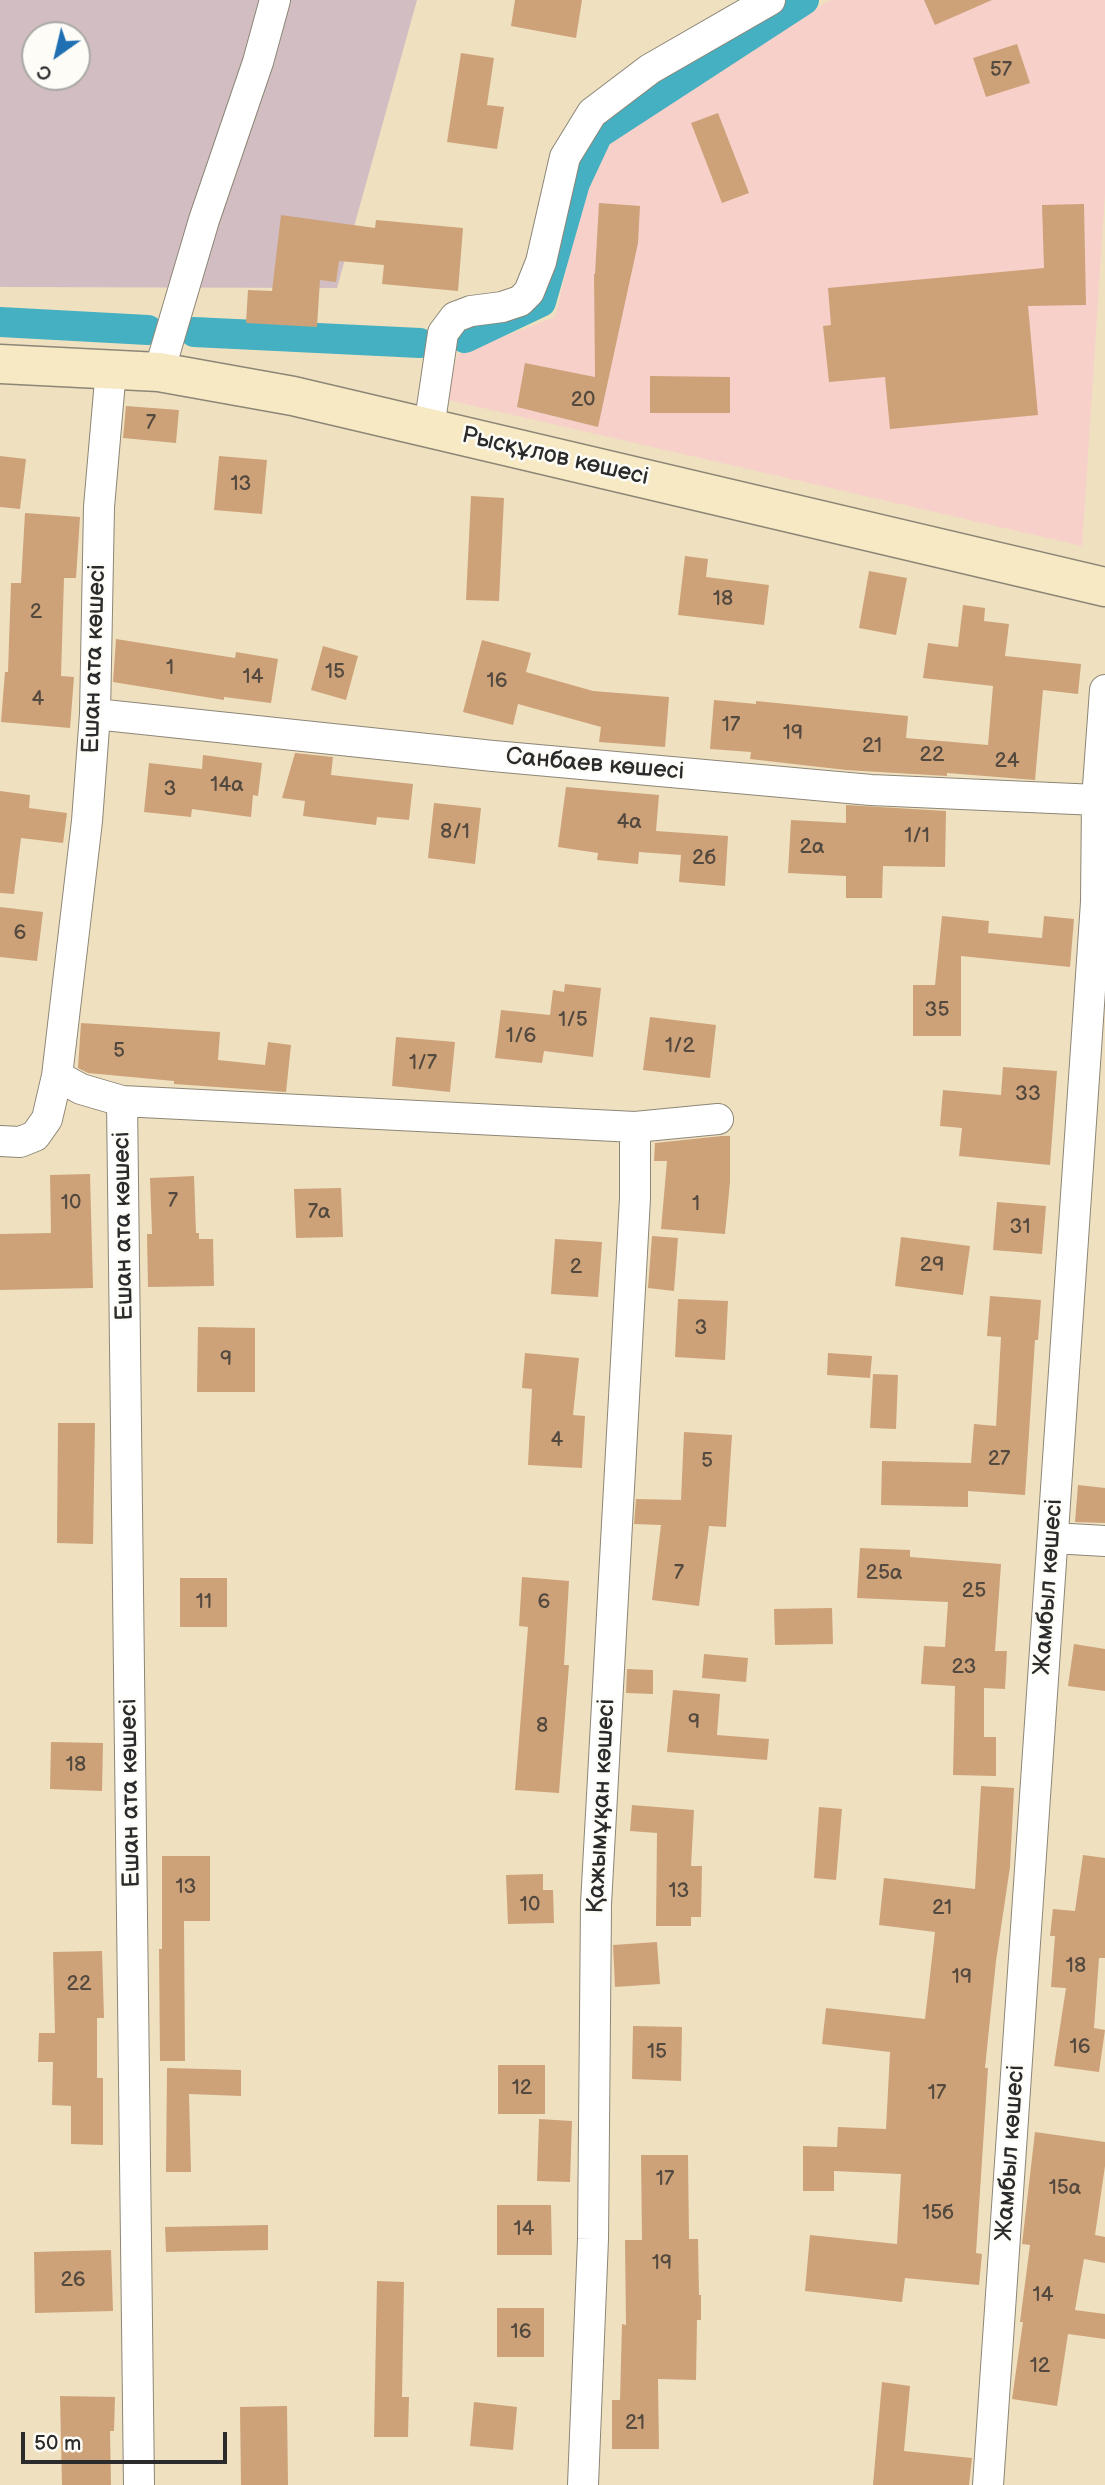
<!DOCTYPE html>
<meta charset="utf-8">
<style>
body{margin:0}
#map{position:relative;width:1105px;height:2485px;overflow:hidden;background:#efe0c0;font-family:"Balsamiq Sans",sans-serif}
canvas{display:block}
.north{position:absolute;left:21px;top:21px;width:70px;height:70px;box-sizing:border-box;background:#fdfcf7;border:2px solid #a9a8a5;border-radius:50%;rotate:214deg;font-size:19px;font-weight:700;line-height:28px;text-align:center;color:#2b2b2b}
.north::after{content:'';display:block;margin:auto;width:24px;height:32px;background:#1f6fb2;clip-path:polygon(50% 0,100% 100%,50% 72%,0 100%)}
.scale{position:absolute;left:21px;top:2432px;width:206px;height:32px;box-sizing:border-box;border:4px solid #2b2b2b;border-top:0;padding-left:9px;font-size:21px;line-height:24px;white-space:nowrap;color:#2b2b2b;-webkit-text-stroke:5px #fdfcf7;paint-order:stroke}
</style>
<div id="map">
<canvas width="1105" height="2485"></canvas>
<div class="north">С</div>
<div class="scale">50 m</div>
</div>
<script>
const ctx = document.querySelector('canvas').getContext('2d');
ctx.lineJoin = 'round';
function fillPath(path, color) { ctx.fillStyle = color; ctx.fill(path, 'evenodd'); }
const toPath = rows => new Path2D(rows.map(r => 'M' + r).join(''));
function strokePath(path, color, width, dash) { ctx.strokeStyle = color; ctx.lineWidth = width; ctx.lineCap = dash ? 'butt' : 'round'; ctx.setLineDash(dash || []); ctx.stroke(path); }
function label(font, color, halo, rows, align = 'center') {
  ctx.font = font + ' "Balsamiq Sans",sans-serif'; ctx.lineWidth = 5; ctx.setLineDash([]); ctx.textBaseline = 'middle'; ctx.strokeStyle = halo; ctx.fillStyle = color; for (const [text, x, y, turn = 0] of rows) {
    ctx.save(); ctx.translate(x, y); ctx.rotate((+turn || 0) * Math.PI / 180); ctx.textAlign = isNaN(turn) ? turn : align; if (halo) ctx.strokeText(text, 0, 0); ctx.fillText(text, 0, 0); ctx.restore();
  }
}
fillPath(toPath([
 [830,0,1105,0,1105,194,1082,546,444,399,458,354,555,317,594,154,624,128]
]), '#f7d0ca');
fillPath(toPath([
 [0,0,417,0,337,288,0,287],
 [35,35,77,35,77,77,35,77]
]), '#d2bec2');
strokePath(toPath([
 [0,322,148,330],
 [194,332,420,343],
 [465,338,541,302,575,183,598,134,804,0]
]), '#44b0c2', 30);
fillPath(toPath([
 [515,0,582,0,576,38,511,26],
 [924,0,992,0,935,25],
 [1017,44,1030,83,986,97,973,58],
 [461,53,494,58,487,105,504,107,497,149,447,142],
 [718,113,749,193,722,203,691,123],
 [599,203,640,206,638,243,598,427,517,407,525,363,595,377,594,274,595,274],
 [1084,204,1086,305,1028,306,1038,415,890,429,885,377,829,382,823,326,831,325,828,288,1044,268,1042,205],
 [281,215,375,228,376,220,463,228,458,291,382,284,384,265,339,261,336,282,320,280,317,327,246,323,248,290,272,291],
 [650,376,730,377,730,413,650,413],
 [126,406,179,410,176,443,123,438],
 [0,456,26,459,20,509,0,507],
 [219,456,267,460,262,514,214,510],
 [471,496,504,498,499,601,466,600],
 [25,513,80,517,76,578,64,578,61,676,74,677,70,728,1,722,5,672,8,672,11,583,21,583],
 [685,556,708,559,706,577,769,585,764,625,678,615],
 [869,571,907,578,896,635,859,628],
 [963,605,985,608,984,621,1009,624,1005,656,1081,664,1078,694,1043,690,1035,780,947,773,947,776,846,770,750,759,751,752,710,749,714,700,756,704,756,701,908,716,906,738,988,745,993,686,923,678,928,643,958,647],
 [116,639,235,658,236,652,278,659,271,703,224,697,224,700,113,682],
 [482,640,531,653,526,672,593,691,669,697,665,747,599,742,601,727,518,704,513,725,463,712],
 [323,646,358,656,346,700,311,690],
 [295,753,333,757,331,775,413,784,409,820,377,817,376,825,303,816,305,801,282,798],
 [203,755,262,763,258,796,253,795,251,817,192,809,191,817,144,812,149,763,202,769],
 [566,787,659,795,656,831,728,836,725,886,679,882,681,855,639,852,638,864,597,860,598,853,558,847],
 [0,791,30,795,29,808,67,813,63,843,21,838,14,894,0,893],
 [434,803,481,808,475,864,428,858],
 [846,805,946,811,945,867,883,866,882,898,846,898,846,876,788,873,791,820,846,823],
 [0,907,43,912,37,961,0,957],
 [942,916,989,921,988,933,1042,938,1044,916,1074,919,1070,967,961,956,961,1036,913,1036,913,985,935,985],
 [565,984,601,988,593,1057,544,1051,542,1063,495,1058,501,1010,550,1015,553,990,564,992],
 [650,1017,716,1025,710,1078,643,1070],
 [81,1023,220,1032,218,1060,265,1065,268,1042,291,1045,286,1092,174,1084,174,1081,88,1073,78,1068],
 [396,1037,455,1042,450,1092,392,1086],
 [1003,1067,1057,1071,1050,1165,959,1156,962,1128,940,1126,943,1090,1001,1095],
 [722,1136,730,1136,730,1182,725,1234,661,1229,667,1161,654,1161,655,1143],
 [90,1174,93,1288,0,1290,0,1234,51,1233,50,1175],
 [194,1176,196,1233,199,1233,199,1239,213,1239,214,1286,148,1287,147,1234,152,1234,150,1178],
 [341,1188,343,1237,296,1238,294,1189],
 [997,1202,1046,1206,1042,1254,993,1250],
 [652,1236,678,1238,674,1291,648,1288],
 [901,1237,970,1246,963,1295,895,1286],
 [555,1239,602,1242,598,1297,551,1294],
 [990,1296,1041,1300,1038,1340,1035,1340,1025,1495,968,1491,968,1507,881,1505,882,1461,971,1463,974,1424,996,1426,1001,1337,987,1336],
 [678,1299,728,1301,725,1360,675,1357],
 [198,1327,255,1328,255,1392,197,1392],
 [525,1353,579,1358,573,1415,585,1416,582,1468,528,1465,532,1389,522,1388],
 [828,1353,872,1356,870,1378,827,1375],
 [873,1374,898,1375,896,1429,870,1428],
 [58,1423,95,1423,93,1544,57,1543],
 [684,1432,732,1435,726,1527,709,1526,699,1606,652,1600,661,1525,634,1524,636,1499,681,1500],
 [1078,1485,1105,1488,1105,1523,1075,1522],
 [860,1548,910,1550,910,1557,1001,1564,995,1651,1007,1651,1005,1689,984,1688,984,1737,996,1737,996,1776,953,1775,955,1686,921,1684,924,1646,945,1647,948,1602,857,1598],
 [522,1577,569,1581,564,1665,569,1665,559,1793,515,1790,528,1627,519,1626],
 [180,1578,227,1578,227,1627,180,1627],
 [832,1608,833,1644,775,1645,774,1609],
 [1074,1644,1105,1649,1105,1691,1068,1686],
 [704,1654,748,1658,746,1682,702,1678],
 [627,1669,653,1670,653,1694,626,1693],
 [673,1690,720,1694,717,1735,769,1739,767,1760,667,1752],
 [51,1742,103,1743,102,1791,50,1789],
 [981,1786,1014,1788,1010,1867,996,1961,985,2068,988,2068,976,2253,982,2254,979,2285,905,2278,902,2302,805,2291,810,2235,897,2244,901,2174,834,2171,834,2191,803,2191,803,2146,837,2147,838,2127,886,2129,890,2052,822,2044,826,2008,925,2019,935,1932,879,1925,884,1878,975,1889],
 [632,1805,694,1810,691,1866,702,1866,701,1917,691,1917,691,1926,656,1926,657,1833,630,1831],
 [819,1807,842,1809,836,1880,814,1878],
 [1083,1855,1105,1858,1105,1958,1099,1958,1094,2028,1105,2030,1099,2072,1054,2066,1066,1988,1051,1987,1055,1936,1050,1936,1053,1909,1075,1911],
 [162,1856,210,1856,210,1921,184,1921,185,2061,160,2061,159,1949,162,1949],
 [543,1874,543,1890,553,1890,554,1923,508,1924,506,1875],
 [657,1942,660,1984,615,1987,613,1945],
 [102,1951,104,2018,97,2018,97,2078,103,2078,103,2145,71,2144,71,2106,52,2105,53,2062,38,2062,39,2033,55,2033,53,1952],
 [633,2026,682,2027,681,2081,632,2079],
 [498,2065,545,2065,545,2114,498,2114],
 [167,2068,241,2070,241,2096,189,2094,191,2172,166,2172],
 [539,2119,572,2121,570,2182,537,2181],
 [1035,2132,1105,2142,1105,2166,1095,2235,1105,2237,1105,2263,1084,2259,1075,2310,1105,2314,1105,2339,1068,2334,1057,2406,1012,2399,1023,2322,1020,2322,1030,2245,1022,2244],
 [641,2155,688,2155,689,2239,698,2239,699,2295,701,2295,701,2320,697,2320,696,2380,658,2379,659,2449,612,2449,612,2400,620,2400,622,2324,626,2325,625,2240,642,2240],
 [497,2205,551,2205,552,2255,497,2255],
 [268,2225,268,2250,166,2252,165,2227],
 [111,2250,113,2311,35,2313,34,2252],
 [377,2281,404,2282,402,2397,409,2397,408,2437,374,2437],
 [497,2308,544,2308,544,2357,497,2357],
 [882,2382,910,2386,904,2451,972,2458,969,2485,873,2485],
 [60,2396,115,2397,114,2431,110,2431,111,2485,62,2485],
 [474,2402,517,2407,513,2450,470,2446],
 [287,2406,288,2485,241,2485,240,2407]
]), '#cda279');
const street = toPath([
 [159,372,204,220,258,62,275,0],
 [429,428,443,333,455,317,471,311,502,307,520,301,529,292,541,262,565,157,592,113,650,69,770,0],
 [95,714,493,756,871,790,1097,800],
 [57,1076,81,1089,122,1101,635,1127,718,1119],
 [122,1101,139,2485],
 [0,1141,20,1142,35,1136,47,1119,57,1076,87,821,95,714,99,507,111,369],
 [1053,1538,1105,1541],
 [583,2485,593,2239,596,1904,635,1198,635,1127],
 [988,2485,1096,902,1097,800,1105,690]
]);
const secondary = toPath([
 [0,364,159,372,293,396,1105,587]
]);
strokePath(street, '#8d8676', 32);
strokePath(secondary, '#8d8676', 41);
strokePath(street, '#fff', 30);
strokePath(secondary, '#f6e9c3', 38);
label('21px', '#54493e', null, [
 ["57",1001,71],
 ["20",583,401],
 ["7",151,424],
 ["13",241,485],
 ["18",723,600],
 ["2",36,613],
 ["1",170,669],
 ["15",335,673],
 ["14",253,678],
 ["16",497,682],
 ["4",38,700],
 ["17",731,726],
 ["19",793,734],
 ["21",872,747],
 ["22",932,756],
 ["24",1007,762],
 ["14а",227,786],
 ["3",170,790],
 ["4а",629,823],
 ["8/1",455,833],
 ["1/1",917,837],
 ["2а",812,848],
 ["2б",704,859],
 ["6",20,934],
 ["35",937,1011],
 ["1/5",573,1021],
 ["1/6",521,1037],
 ["1/2",680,1047],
 ["5",119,1052],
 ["1/7",423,1064],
 ["33",1028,1095],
 ["7",173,1202],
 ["10",71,1204],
 ["1",696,1205],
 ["7а",319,1213],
 ["31",1020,1228],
 ["29",932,1266],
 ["2",576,1268],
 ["3",701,1329],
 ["9",226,1360],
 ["4",557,1441],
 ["27",999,1460],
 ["5",707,1462],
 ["7",679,1574],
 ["25а",884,1574],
 ["25",974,1592],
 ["11",204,1603],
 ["6",544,1603],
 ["23",964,1668],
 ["9",694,1723],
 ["8",542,1727],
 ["18",76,1766],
 ["13",186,1888],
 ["13",679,1892],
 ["10",530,1906],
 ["21",942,1909],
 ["18",1076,1967],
 ["19",962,1978],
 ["22",79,1985],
 ["16",1080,2048],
 ["15",657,2053],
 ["12",522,2089],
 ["17",937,2094],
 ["17",665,2180],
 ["15а",1065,2189],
 ["15б",938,2214],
 ["14",524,2230],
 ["19",662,2264],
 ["26",73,2281],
 ["14",1043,2296],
 ["16",521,2333],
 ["12",1040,2367],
 ["21",635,2424]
]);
label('24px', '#2b2b2b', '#fdfcf7', [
 ["Рысқұлов көшесі",555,457,13],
 ["Ешан ата көшесі",95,659,-88],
 ["Санбаев көшесі",595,765,5],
 ["Ешан ата көшесі",124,1226,-91],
 ["Жамбыл көшесі",1049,1587,-86],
 ["Ешан ата көшесі",131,1793,-91],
 ["Қажымұқан көшесі",602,1806,-87],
 ["Жамбыл көшесі",1011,2153,-86]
]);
</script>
